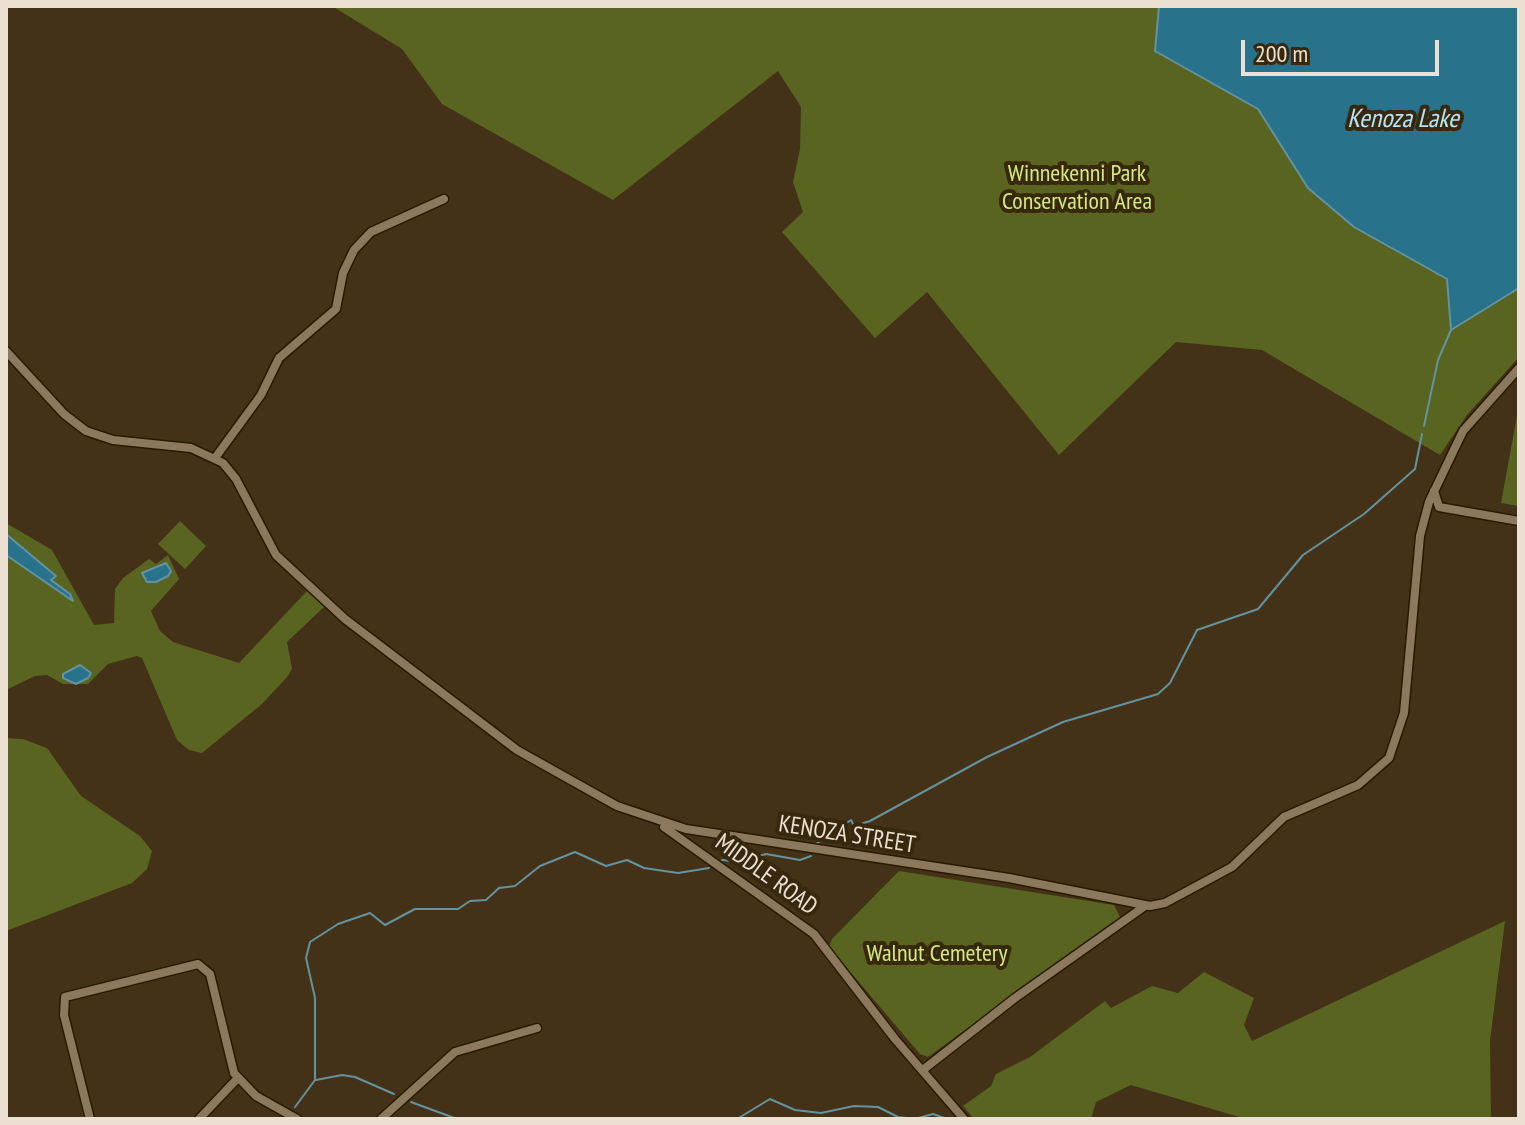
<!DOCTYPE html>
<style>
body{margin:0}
#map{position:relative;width:1525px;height:1125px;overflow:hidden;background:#433218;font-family:"PT Sans Narrow",sans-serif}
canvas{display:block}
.frame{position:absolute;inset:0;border:8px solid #ebe0d1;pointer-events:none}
.scale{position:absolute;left:1241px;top:40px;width:198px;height:36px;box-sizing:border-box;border:4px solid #ebe0d1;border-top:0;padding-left:10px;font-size:24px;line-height:28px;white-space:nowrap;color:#ebe0d1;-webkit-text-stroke:6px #38280e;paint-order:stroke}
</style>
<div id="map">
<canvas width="1525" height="1125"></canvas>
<div class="frame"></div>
<div class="scale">200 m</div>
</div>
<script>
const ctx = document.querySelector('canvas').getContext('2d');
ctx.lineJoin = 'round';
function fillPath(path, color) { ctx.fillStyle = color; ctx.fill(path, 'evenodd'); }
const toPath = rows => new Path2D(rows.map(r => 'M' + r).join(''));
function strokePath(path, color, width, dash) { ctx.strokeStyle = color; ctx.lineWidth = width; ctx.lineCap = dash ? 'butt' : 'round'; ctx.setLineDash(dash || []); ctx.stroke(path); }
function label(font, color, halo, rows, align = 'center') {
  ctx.font = font + ' "PT Sans Narrow",sans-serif'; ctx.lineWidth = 8; ctx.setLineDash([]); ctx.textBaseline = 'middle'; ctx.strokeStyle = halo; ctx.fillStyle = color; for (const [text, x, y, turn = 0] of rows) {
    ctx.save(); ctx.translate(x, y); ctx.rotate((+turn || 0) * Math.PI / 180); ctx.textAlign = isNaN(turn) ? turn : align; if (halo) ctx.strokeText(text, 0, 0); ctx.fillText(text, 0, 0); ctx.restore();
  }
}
fillPath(toPath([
 [332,6,1519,6,1519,357,1467,415,1440,455,1262,350,1176,342,1059,455,927,292,875,338,782,232,803,212,793,182,800,149,801,107,778,71,613,200,442,104,402,49],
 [1518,410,1519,410,1519,506,1501,503],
 [180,521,206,546,185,569,158,544],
 [6,523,52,550,94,625,114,623,115,589,123,578,149,559,156,564,168,555,179,579,151,611,160,631,173,642,239,663,307,591,324,607,287,642,292,669,288,676,262,704,202,753,189,750,177,740,142,658,137,656,108,664,88,684,63,684,47,675,35,676,6,690],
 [6,738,23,739,47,748,81,796,140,836,152,851,147,869,132,883,6,931],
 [899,871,1114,905,1120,917,928,1057,920,1054,829,947,832,939],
 [1505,921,1490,1041,1491,1119,1246,1119,1131,1085,1096,1102,1091,1119,974,1119,963,1106,991,1086,996,1074,1030,1057,1105,1001,1111,1008,1152,986,1178,993,1204,972,1254,998,1244,1025,1252,1041]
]), '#586420');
const water = toPath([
 [1159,6,1519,6,1519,288,1451,330,1447,279,1354,227,1308,188,1258,109,1155,51,1159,6],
 [6,534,56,576,51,580,70,594,73,601,6,555,6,534],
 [166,563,171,571,168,576,156,582,147,582,142,573,166,563],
 [80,665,91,673,88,678,76,684,63,678,63,674,80,665]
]);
fillPath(water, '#29728b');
strokePath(water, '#6393a0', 2);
strokePath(toPath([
 [1424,426,1438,360,1451,330],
 [816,844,851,820,854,826,870,821,987,757,1063,722,1158,694,1170,683,1197,630,1258,609,1303,555,1364,514,1415,469,1422,434],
 [722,860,739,862,766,854,800,860,811,856],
 [316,1080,342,1075,355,1077,394,1094],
 [411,1102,457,1119],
 [295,1107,315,1080,315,998,306,958,310,942,338,924,370,913,385,925,415,909,458,909,470,901,486,900,499,888,515,886,540,866,575,852,606,866,627,860,644,868,678,873,709,868],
 [737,1119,770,1099,795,1110,821,1113,854,1106,878,1107,898,1117,915,1119,933,1114,947,1119]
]), '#6393a0', 2);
const minor = toPath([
 [6,351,64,414,86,431,113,440,191,448,223,463,236,479,276,555,345,619,517,750,617,806,686,829,1009,878,1150,906,1165,903,1232,867,1284,817,1358,785,1389,758,1404,713,1420,536,1429,502,1463,431,1519,368],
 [215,458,261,395,279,358,336,309,343,273,354,250,371,232,444,199],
 [1434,491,1439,507,1519,521],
 [664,827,814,934,895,1039,964,1119],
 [924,1069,1015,998,1145,906],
 [90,1119,64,1015,65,997,198,964,210,974,234,1073,256,1096,297,1119],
 [199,1119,237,1079],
 [381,1119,455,1052,537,1028]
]);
strokePath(minor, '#291901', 11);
strokePath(minor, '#8c795d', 8);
label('24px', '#d4ea82', '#38280e', [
 ["Winnekenni Park",1077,174],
 ["Conservation Area",1077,202],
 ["Walnut Cemetery",937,954]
]);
label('24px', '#ebe0d1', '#38280e', [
 ["KENOZA STREET",847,835,9],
 ["MIDDLE ROAD",766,875,36]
]);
label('italic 26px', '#b7e4f6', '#38280e', [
 ["Kenoza Lake",1403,120]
]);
</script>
